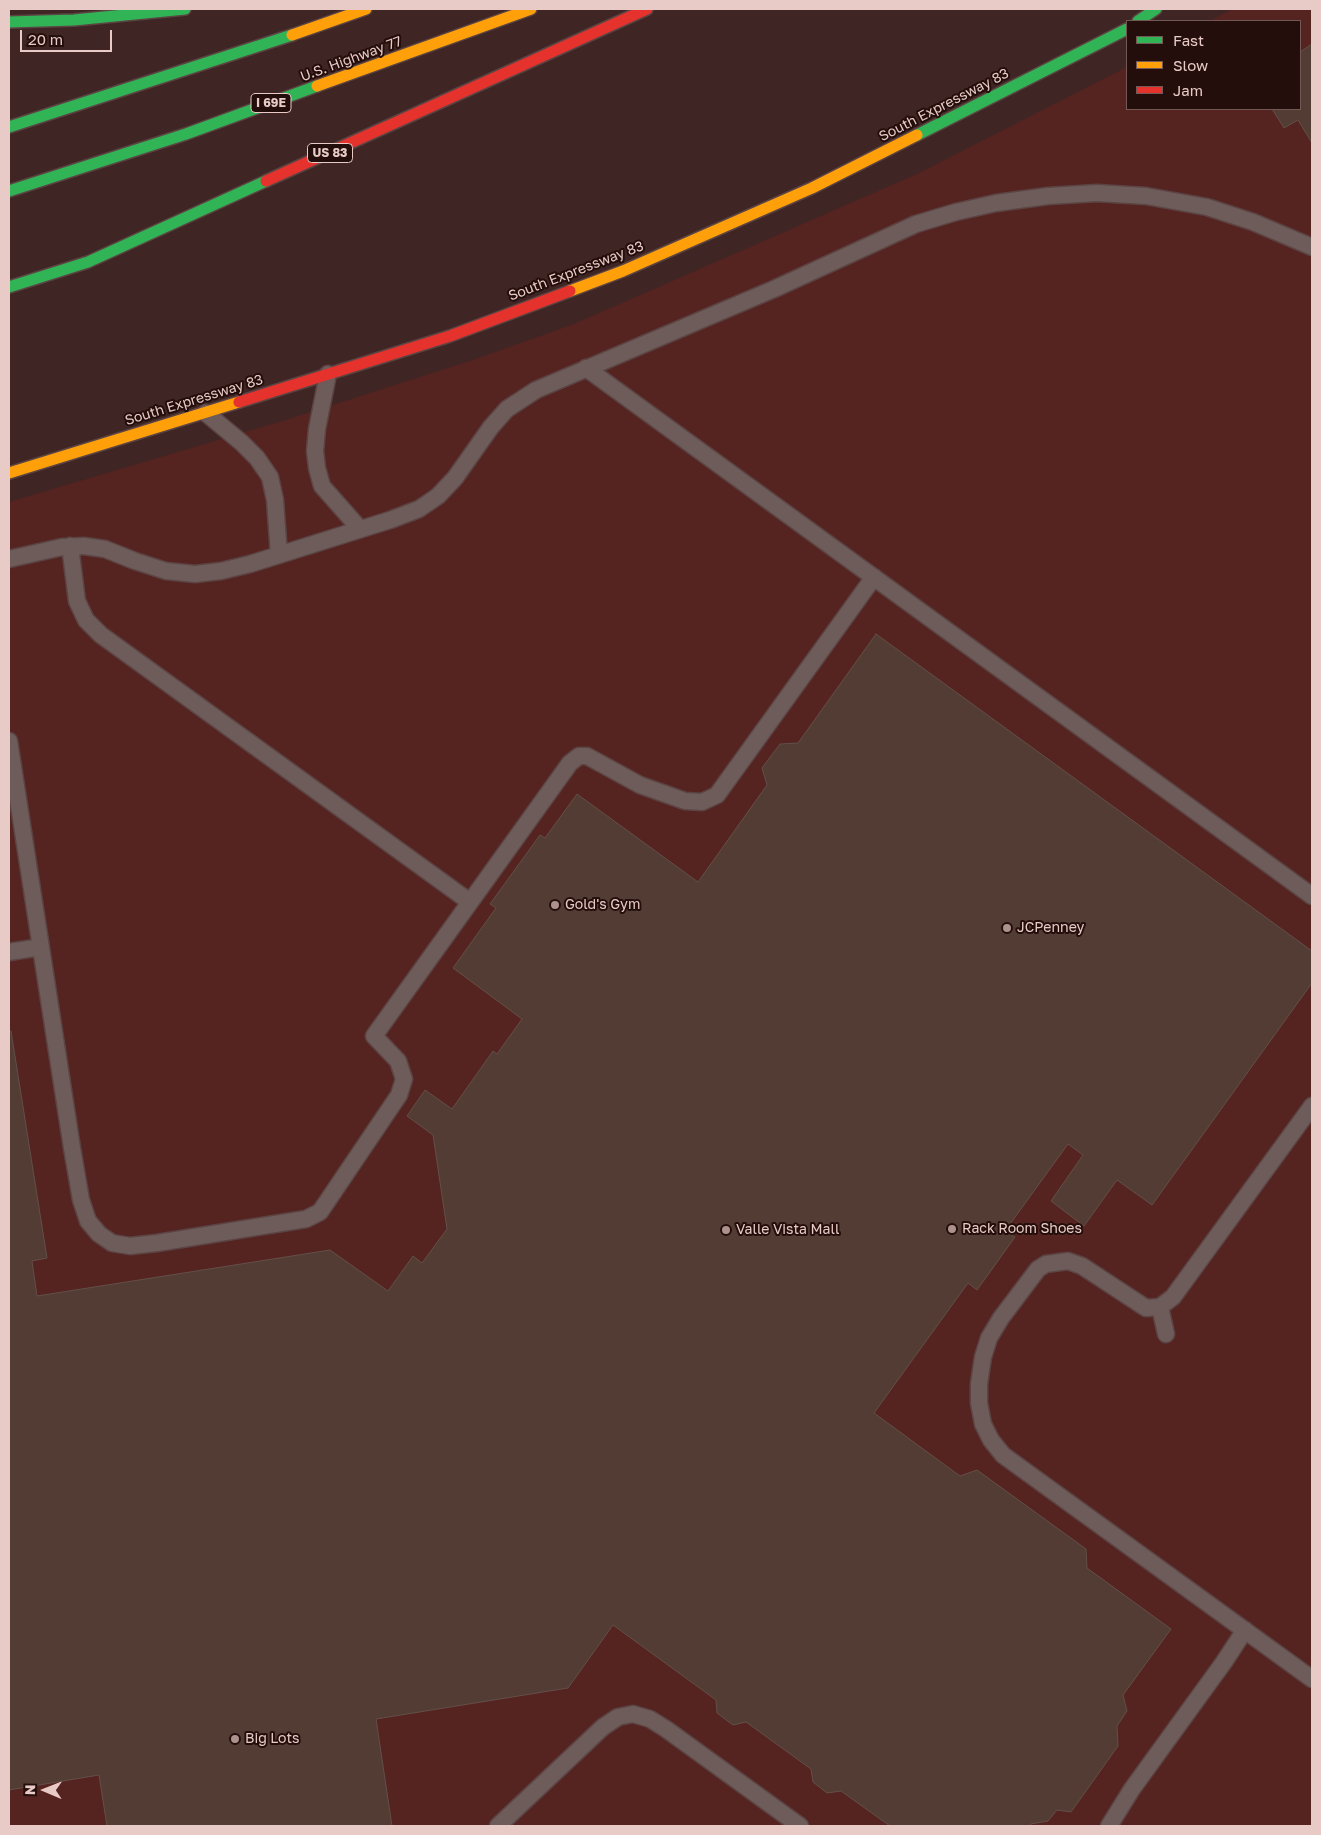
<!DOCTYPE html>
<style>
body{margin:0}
#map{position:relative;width:1321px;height:1835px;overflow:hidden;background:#3f2624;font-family:"Golos Text",sans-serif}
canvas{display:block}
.frame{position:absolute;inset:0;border:10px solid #e8cac6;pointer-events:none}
.legend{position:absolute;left:1126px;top:20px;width:175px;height:90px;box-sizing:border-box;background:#230e0c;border:1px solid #725956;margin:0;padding:6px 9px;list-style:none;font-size:15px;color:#e8cac6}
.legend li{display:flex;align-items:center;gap:10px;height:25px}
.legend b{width:25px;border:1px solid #725956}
.north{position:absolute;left:20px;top:1765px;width:50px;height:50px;-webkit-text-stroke:4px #230e0c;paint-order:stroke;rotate:271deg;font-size:14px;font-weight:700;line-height:20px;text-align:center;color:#e8cac6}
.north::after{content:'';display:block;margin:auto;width:18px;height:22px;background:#e8cac6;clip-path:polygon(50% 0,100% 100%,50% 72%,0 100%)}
.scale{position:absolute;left:20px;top:30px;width:92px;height:22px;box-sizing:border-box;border:2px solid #e8cac6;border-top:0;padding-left:6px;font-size:15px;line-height:18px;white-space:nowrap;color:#e8cac6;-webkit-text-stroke:4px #230e0c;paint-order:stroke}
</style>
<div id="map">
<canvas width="1321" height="1835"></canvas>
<div class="frame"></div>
<ul class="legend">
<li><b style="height:6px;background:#30b455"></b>Fast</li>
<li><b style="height:6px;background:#ff9f0a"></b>Slow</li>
<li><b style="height:6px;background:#e5322d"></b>Jam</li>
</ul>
<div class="north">N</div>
<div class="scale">20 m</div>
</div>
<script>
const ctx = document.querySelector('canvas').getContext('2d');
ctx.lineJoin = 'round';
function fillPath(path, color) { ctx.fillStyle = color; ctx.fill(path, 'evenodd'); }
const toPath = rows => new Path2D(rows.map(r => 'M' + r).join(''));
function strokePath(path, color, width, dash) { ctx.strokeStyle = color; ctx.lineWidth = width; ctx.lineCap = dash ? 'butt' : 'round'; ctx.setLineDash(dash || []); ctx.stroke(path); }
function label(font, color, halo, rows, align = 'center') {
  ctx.font = font + ' "Golos Text",sans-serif'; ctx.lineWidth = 4; ctx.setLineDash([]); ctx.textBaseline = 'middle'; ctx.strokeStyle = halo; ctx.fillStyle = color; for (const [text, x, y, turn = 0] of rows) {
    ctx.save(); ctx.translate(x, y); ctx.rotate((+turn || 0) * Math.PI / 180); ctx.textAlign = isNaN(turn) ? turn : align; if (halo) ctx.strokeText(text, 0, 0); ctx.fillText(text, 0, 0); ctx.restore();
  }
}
fillPath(toPath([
 [1232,9,1312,9,1312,1826,9,1826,9,502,286,420,473,360,574,324,917,174,1127,67,1127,109,1300,109,1300,21,1210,21]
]), '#552320');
const building = toPath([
 [1312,44,1312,143,1298,120,1284,128,1272,109,1300,109,1300,52,1312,44],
 [876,634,1312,951,1312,983,1152,1205,1117,1180,1084,1226,1051,1201,1083,1155,1068,1144,1005,1231,1015,1237,977,1290,968,1283,874,1413,960,1476,977,1470,1086,1549,1087,1568,1171,1629,1123,1695,1127,1711,1117,1726,1118,1746,1071,1812,1057,1810,1048,1821,1031,1824,1029,1826,890,1826,841,1791,827,1793,813,1782,811,1769,746,1722,733,1725,717,1713,716,1700,613,1625,568,1688,376,1719,392,1826,107,1826,99,1775,9,1790,9,1031,11,1031,47,1258,32,1261,37,1296,330,1250,388,1291,413,1256,422,1263,447,1229,433,1135,407,1116,425,1090,452,1109,493,1051,497,1054,522,1019,453,968,496,908,490,904,540,835,545,838,577,794,698,882,767,785,762,768,780,744,798,743,876,634]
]);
fillPath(building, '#533c34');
strokePath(building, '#634f49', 1);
const lane = toPath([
 [586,368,1312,896],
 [328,374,317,429,315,451,317,468,322,486,360,529],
 [206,413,242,443,257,458,270,477,275,500,279,555],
 [70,546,77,601,86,620,101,635,470,902],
 [9,559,62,547,84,546,105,549,135,561,166,571,195,574,221,571,250,564,390,520,419,509,438,496,455,478,491,427,507,409,536,390,774,289,916,224,956,212,996,203,1048,196,1097,193,1146,196,1207,207,1253,222,1312,247],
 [9,741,72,1148,81,1200,88,1221,99,1234,112,1243,130,1246,157,1243,306,1219,320,1212,399,1095,404,1079,398,1061,374,1036,570,763,579,756,587,756,640,785,685,801,702,802,717,795,874,577],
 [9,952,41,947],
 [1312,1106,1173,1297,1160,1307,1146,1308,1082,1266,1068,1261,1046,1264,1038,1269,1001,1318,989,1338,983,1357,979,1384,979,1403,983,1424,991,1440,1003,1455,1312,1679],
 [1160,1307,1166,1334],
 [498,1826,603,1727,618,1717,633,1714,650,1719,666,1729,800,1826],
 [1109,1826,1132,1789,1224,1662,1245,1630]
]);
const fast = toPath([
 [1138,21,1156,9],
 [9,22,74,20,185,9],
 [9,127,292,35],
 [917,135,1127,29],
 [9,191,186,134,317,86],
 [9,287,88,262,266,181]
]);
const slow = toPath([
 [292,35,366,9],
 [317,86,531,9],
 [570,291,623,271,812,188,917,135],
 [9,473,239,402]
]);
const jam = toPath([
 [266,181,647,9],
 [239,402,450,336,570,291]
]);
strokePath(lane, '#5b4443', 19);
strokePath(fast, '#5b4443', 14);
strokePath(slow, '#5b4443', 14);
strokePath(jam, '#5b4443', 14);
strokePath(lane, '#6e5c5a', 16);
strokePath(fast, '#30b455', 11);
strokePath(slow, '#ff9f0a', 11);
strokePath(jam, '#e5322d', 11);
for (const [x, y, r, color] of [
 [555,905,5,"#ad918d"],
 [1007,928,5,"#ad918d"],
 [952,1229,5,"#ad918d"],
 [726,1230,5,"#ad918d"],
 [235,1739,5,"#ad918d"]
]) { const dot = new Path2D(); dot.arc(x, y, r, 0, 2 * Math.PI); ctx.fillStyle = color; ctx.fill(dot); strokePath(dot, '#230e0c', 2); }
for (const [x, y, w] of [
 [271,103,40],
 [330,153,45]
]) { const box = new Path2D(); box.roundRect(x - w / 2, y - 9.5, w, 19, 4); ctx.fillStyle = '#230e0c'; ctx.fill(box); strokePath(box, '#e8cac6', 1); }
label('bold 12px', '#e8cac6', null, [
 ["I 69E",271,103],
 ["US 83",330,153]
]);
label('14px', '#e8cac6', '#230e0c', [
 ["U.S. Highway 77",351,59,-20],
 ["South Expressway 83",944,105,-27],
 ["South Expressway 83",576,271,-21],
 ["South Expressway 83",194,400,-17]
]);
label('14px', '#e8cac6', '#230e0c', [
 ["Gold's Gym",565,905],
 ["JCPenney",1017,928],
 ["Rack Room Shoes",962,1229],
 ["Valle Vista Mall",736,1230],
 ["Big Lots",245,1739]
], 'left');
</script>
